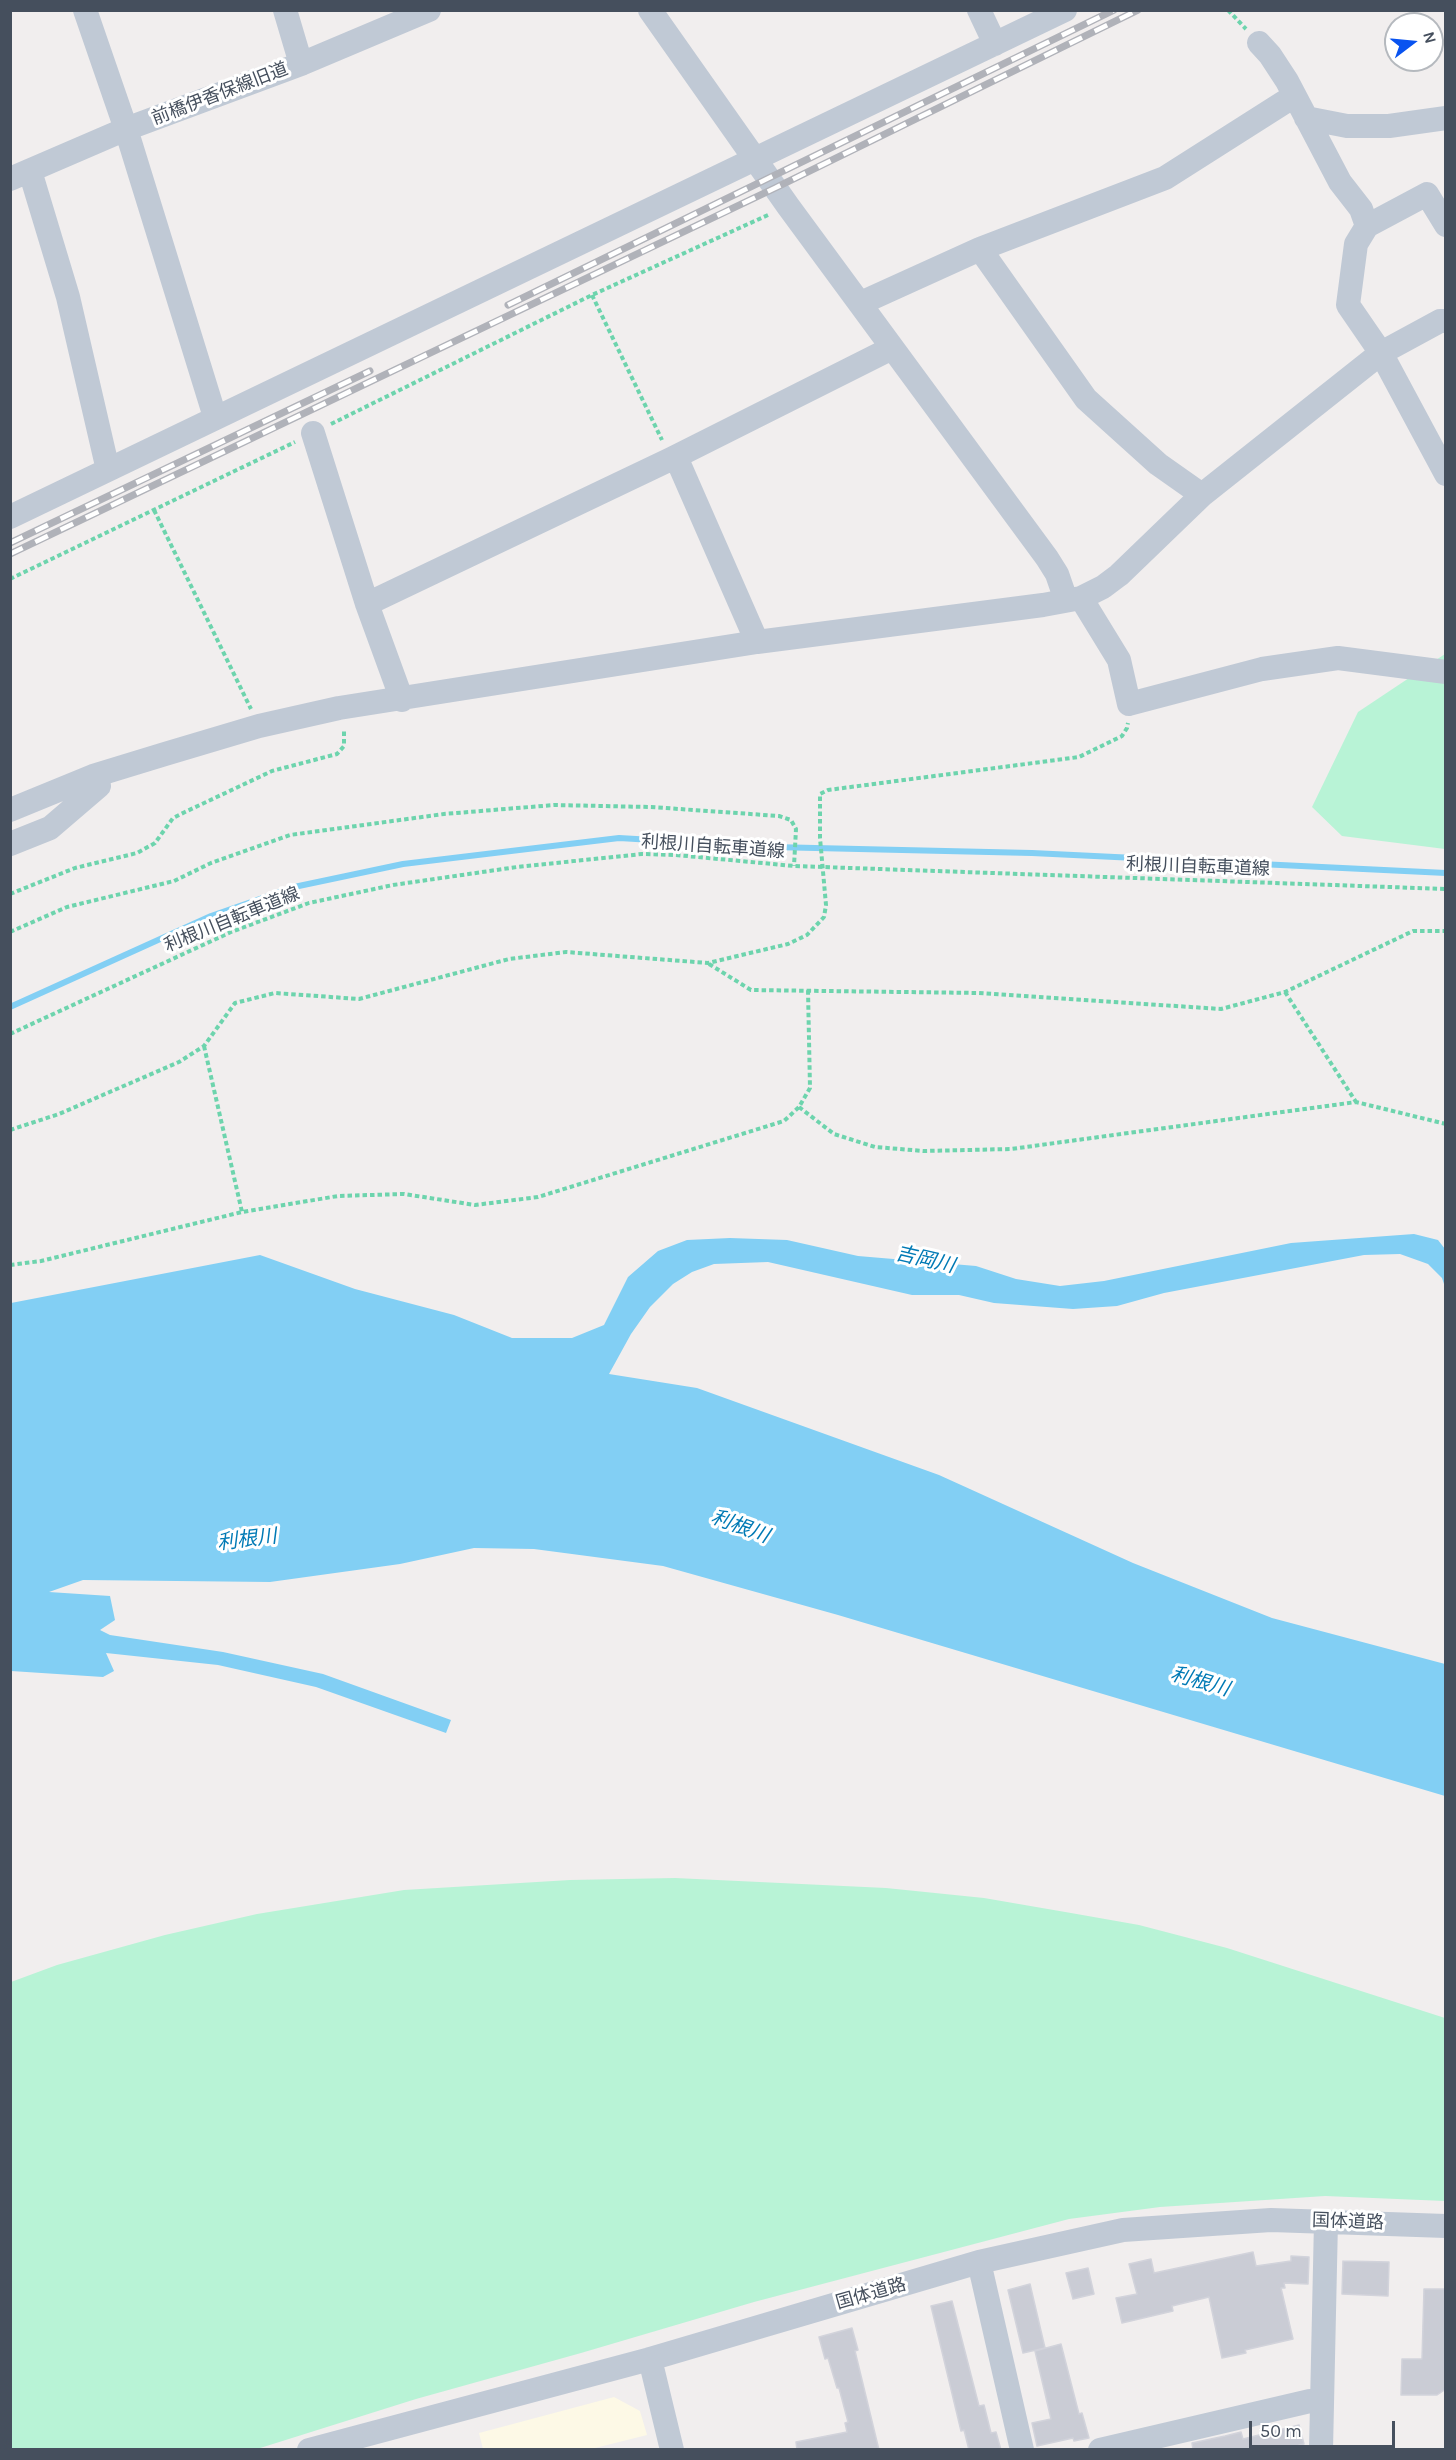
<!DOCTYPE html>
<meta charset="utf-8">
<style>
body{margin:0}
#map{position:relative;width:1456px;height:2460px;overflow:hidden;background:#f1eeee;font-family:Karla,sans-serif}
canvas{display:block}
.frame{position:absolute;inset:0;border:12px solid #454f5d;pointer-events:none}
.north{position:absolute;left:1384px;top:12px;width:60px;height:60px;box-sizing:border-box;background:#fff;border:2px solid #b5b9be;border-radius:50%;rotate:74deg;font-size:16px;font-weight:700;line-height:24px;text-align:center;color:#454f5d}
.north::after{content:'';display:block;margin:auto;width:21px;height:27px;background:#0953f0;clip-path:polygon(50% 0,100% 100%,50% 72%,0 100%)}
.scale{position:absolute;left:1249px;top:2421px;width:146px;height:27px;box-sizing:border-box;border:3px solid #454f5d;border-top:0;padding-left:8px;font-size:18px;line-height:21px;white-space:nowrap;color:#454f5d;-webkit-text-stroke:4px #fff;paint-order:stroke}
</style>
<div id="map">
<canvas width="1456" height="2460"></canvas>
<div class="frame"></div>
<div class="north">N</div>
<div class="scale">50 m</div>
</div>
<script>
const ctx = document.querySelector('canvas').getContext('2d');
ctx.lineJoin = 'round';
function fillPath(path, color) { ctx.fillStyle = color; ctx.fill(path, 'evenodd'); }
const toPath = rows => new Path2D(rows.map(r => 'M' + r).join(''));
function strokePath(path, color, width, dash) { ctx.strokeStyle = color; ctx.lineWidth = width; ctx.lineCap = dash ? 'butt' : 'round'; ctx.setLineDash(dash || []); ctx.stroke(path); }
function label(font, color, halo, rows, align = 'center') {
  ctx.font = font + ' Karla,"Noto Sans JP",sans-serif'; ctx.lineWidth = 6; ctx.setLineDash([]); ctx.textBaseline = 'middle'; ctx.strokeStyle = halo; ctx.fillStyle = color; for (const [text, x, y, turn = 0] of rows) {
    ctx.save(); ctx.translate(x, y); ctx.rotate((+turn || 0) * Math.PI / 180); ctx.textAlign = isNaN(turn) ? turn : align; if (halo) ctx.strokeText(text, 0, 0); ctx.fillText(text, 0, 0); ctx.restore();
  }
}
fillPath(toPath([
 [614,2397,640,2411,647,2435,591,2449,483,2449,479,2433]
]), '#fdf9e6');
fillPath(toPath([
 [1445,654,1445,849,1342,836,1312,807,1358,712],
 [675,1878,886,1888,984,1898,1071,1913,1139,1925,1227,1948,1445,2018,1445,2201,1325,2196,1160,2207,1069,2219,754,2302,581,2353,416,2399,257,2449,11,2449,11,1982,57,1965,165,1935,257,1914,404,1890,570,1880]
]), '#b8f3d6');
fillPath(toPath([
 [1414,1234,1438,1240,1445,1249,1445,1287,1442,1278,1428,1264,1400,1254,1364,1255,1164,1293,1117,1306,1073,1309,994,1303,959,1295,912,1295,768,1262,714,1264,692,1272,673,1284,650,1307,631,1334,609,1374,697,1388,939,1475,1133,1563,1272,1618,1445,1664,1445,1796,838,1615,663,1566,534,1549,474,1548,400,1564,270,1582,83,1580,49,1592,110,1596,115,1620,100,1630,110,1635,223,1652,323,1674,451,1720,446,1733,316,1687,218,1665,106,1653,114,1671,103,1677,11,1671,11,1303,260,1255,355,1289,454,1315,512,1338,572,1338,604,1325,628,1277,658,1251,687,1240,730,1238,787,1240,858,1256,976,1266,1016,1279,1060,1286,1104,1281,1291,1243]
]), '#82cff4');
strokePath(toPath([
 [10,1007,211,916,294,887,403,864,619,838,772,847,1032,853,1446,873]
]), '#82cff4', 6);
const building = toPath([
 [1253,2252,1256,2266,1291,2261,1291,2256,1309,2257,1308,2284,1284,2283,1285,2288,1281,2288,1293,2339,1245,2350,1246,2353,1222,2358,1209,2297,1172,2306,1173,2311,1122,2323,1116,2298,1137,2294,1129,2264,1151,2259,1154,2273,1253,2252],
 [1343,2261,1389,2262,1388,2296,1342,2294,1343,2261],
 [1088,2268,1094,2294,1073,2299,1066,2273,1088,2268],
 [1030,2284,1045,2348,1023,2353,1008,2290,1030,2284],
 [1424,2289,1446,2289,1446,2389,1437,2395,1401,2395,1402,2359,1422,2359,1424,2289],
 [952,2301,979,2406,984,2405,991,2433,996,2432,1001,2450,969,2450,964,2430,961,2431,931,2306,952,2301],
 [852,2328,858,2350,855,2351,879,2450,797,2450,796,2442,847,2432,845,2423,848,2422,839,2388,837,2388,828,2358,825,2359,819,2337,852,2328],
 [1061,2344,1079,2414,1082,2413,1089,2438,1074,2441,1073,2438,1037,2446,1032,2423,1051,2419,1035,2351,1061,2344],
 [1299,2425,1304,2444,1299,2445,1300,2450,1193,2450,1192,2443,1225,2436,1241,2432,1243,2439,1299,2425]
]);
fillPath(building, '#caccd5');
strokePath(building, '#d2d3db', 1.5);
strokePath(toPath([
 [1228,10,1246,29],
 [592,295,662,440],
 [331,424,592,295,768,215],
 [154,510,251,709],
 [10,579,295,442],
 [10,894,75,868,137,853,155,843,173,818,185,812,272,771,337,754,344,746,344,729],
 [10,932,67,907,174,881,211,863,290,835,444,814,554,805,651,807,779,816,791,820,796,829,794,866],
 [709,964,751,990,979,993,1221,1009,1285,992,1413,931,1446,931],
 [1285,992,1356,1102],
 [10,1034,231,932,309,903,393,885,517,867,642,854,676,855,794,866,1446,889],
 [204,1046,242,1212],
 [799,1107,834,1134,875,1147,923,1151,1011,1149,1356,1102,1446,1124],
 [10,1130,59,1114,179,1062,204,1046,235,1003,275,993,359,999,509,959,566,952,708,963,788,944,807,935,824,917,826,905,820,838,820,794,828,790,1079,757,1122,736,1127,728,1128,723],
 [10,1265,41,1261,242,1212,338,1196,404,1194,475,1205,538,1197,784,1121,799,1107,810,1088,808,990]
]), '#6dd4ad', 4, [4.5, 3]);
strokePath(toPath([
 [85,10,126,129,215,417],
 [285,10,301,64],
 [650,10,788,206,1047,558,1057,574,1066,600],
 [979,10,995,44],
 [1259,43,1270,55,1287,81,1340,182,1361,209,1367,226,1356,244,1348,305,1381,353,1446,474],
 [1306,118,1347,126,1389,126,1446,118],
 [30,171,68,297,108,470],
 [10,179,126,129,301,64,429,10],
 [1367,226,1427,194,1446,225],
 [980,249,1086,399,1158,464,1202,495],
 [861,303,980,249,1165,178,1294,96],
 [313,433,367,604,402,700],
 [676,457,757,642],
 [10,517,1065,10],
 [1081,598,1119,660,1129,704,1262,669,1338,658,1446,672],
 [367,604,671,459,892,348],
 [10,810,93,776,165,754,259,726,339,708,757,642,1043,605,1081,598,1103,587,1119,575,1202,495,1381,353,1440,321,1446,321],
 [10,844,50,828,99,786,93,776],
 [979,2262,1022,2450],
 [650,2359,672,2450],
 [309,2450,650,2359,979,2262,1123,2230,1271,2220,1446,2226],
 [1100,2450,1310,2401,1322,2401],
 [1321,2450,1326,2221]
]), '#c0c9d5', 24);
const rail = toPath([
 [508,305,1114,10],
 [10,543,370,371],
 [10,554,775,188,1138,10]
]);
strokePath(rail, '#b0b2b9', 7);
strokePath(rail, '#fff', 4.5, [14]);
label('18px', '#454f5d', '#fff', [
 ["前橋伊香保線旧道",220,94,-21],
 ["利根川自転車道線",713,847,4],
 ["利根川自転車道線",1198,867,2],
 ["利根川自転車道線",232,920,-22],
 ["国体道路",1348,2222,2],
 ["国体道路",871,2294,-16]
]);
label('italic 20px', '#007ab5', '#fff', [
 ["吉岡川",925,1260,13],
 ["利根川",740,1527,20],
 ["利根川",247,1540,-7],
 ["利根川",1200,1682,16]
]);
</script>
